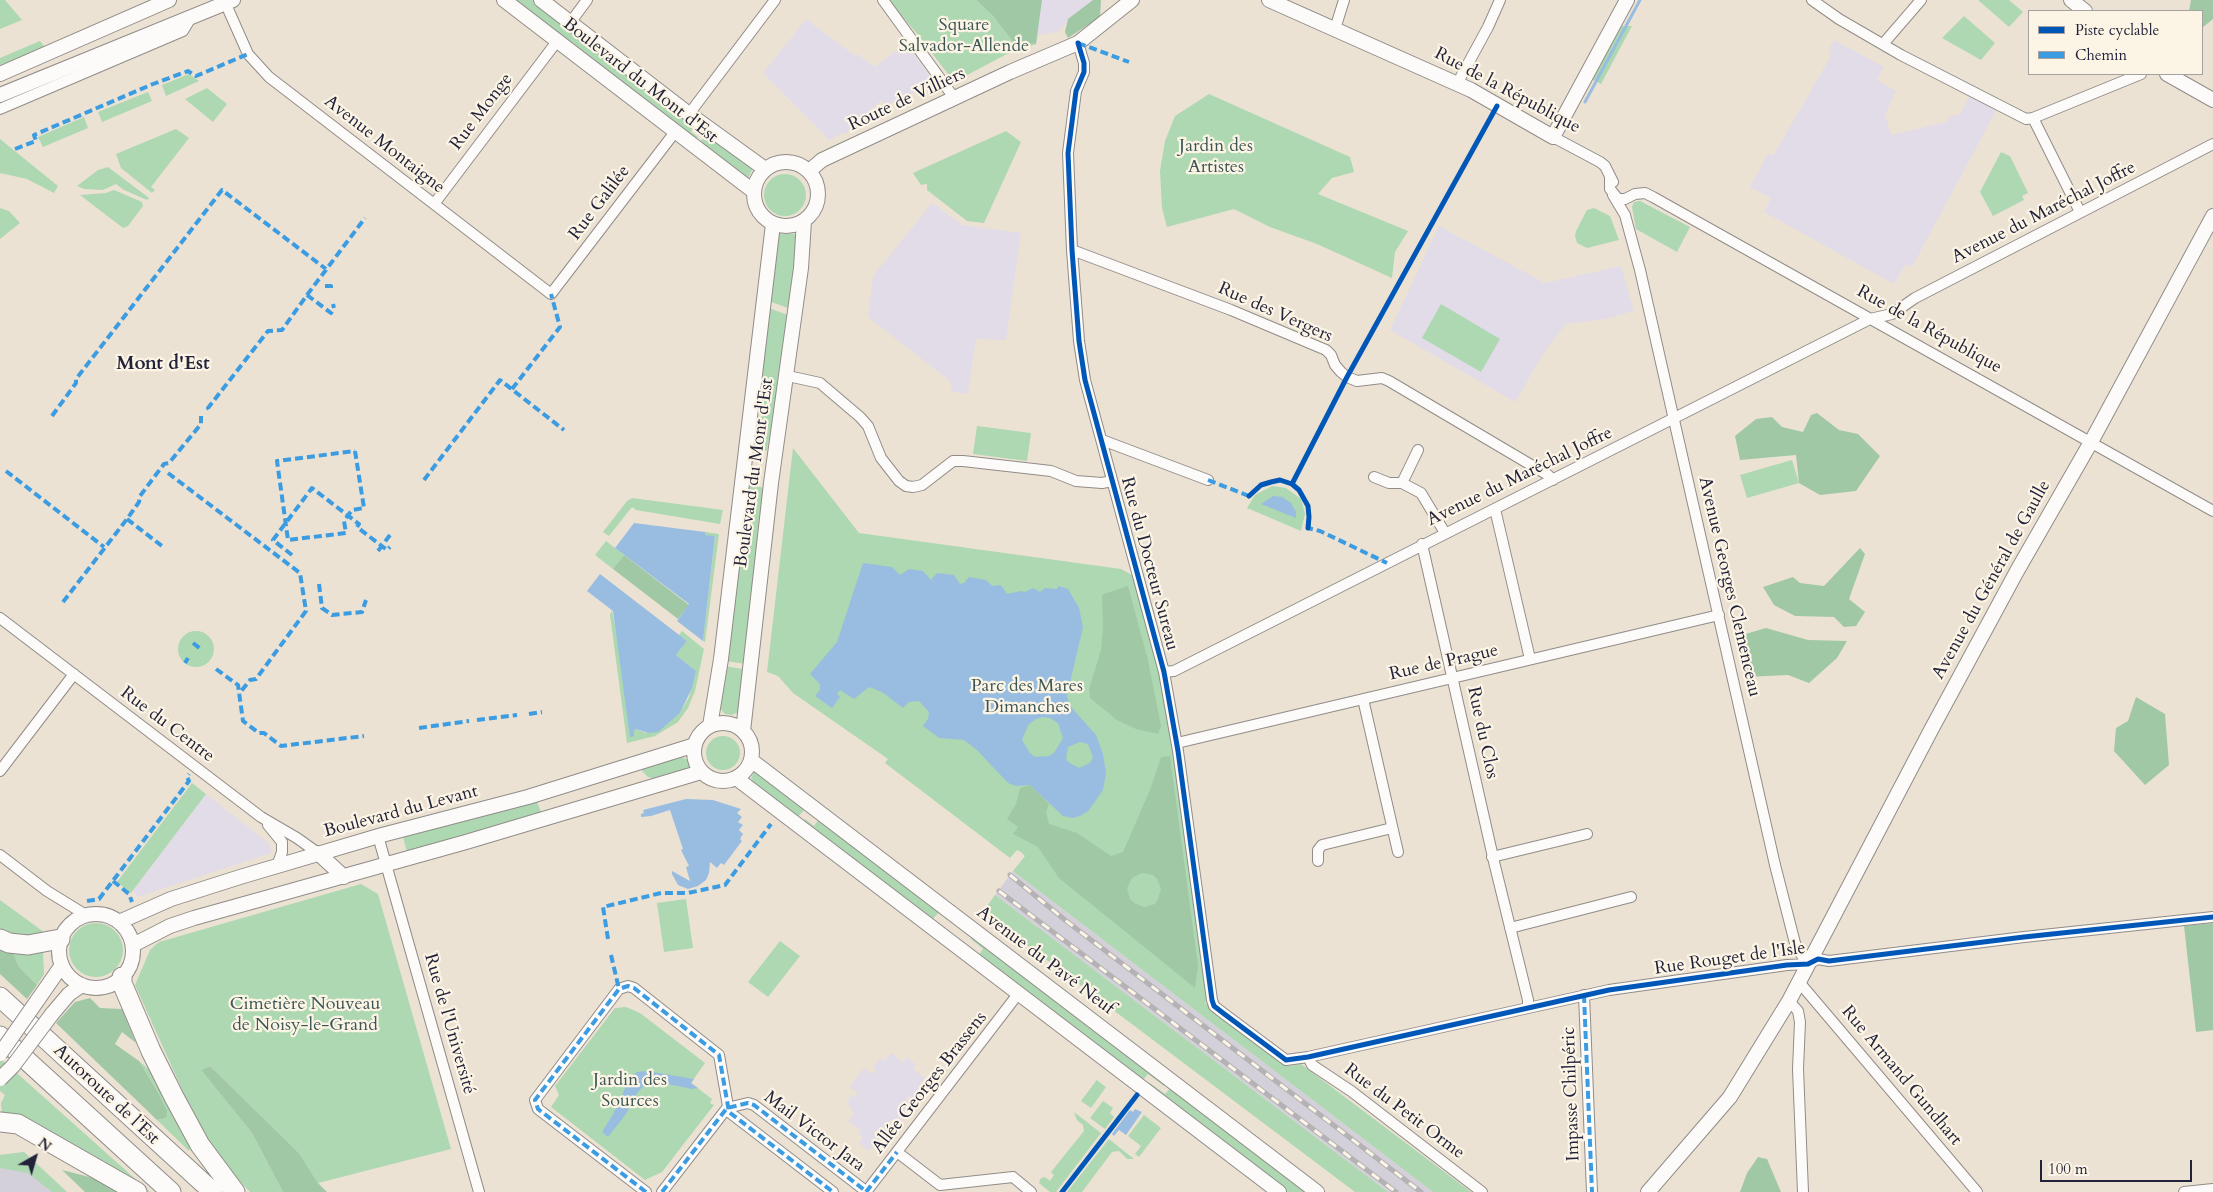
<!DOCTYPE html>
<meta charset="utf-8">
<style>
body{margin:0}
#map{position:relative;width:2213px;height:1192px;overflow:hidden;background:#ece2d4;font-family:Cardo,serif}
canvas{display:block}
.legend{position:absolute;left:2028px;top:10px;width:175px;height:65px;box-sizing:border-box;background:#fcf5e5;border:1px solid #a5a1a1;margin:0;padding:6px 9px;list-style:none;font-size:15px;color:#22223b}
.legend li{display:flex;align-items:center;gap:10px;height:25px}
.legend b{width:25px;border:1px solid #a5a1a1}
.north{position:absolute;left:10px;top:1132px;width:50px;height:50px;-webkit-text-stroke:4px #fcf5e5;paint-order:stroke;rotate:38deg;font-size:14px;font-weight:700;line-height:20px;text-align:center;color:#22223b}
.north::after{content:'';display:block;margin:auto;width:18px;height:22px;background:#22223b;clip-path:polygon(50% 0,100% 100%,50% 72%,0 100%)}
.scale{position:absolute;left:2040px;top:1160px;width:152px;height:22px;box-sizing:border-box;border:2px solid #22223b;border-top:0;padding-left:6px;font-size:15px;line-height:18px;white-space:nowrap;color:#22223b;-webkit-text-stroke:4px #fcf5e5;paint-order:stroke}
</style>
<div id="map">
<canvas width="2213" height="1192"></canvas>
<ul class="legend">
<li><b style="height:6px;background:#0057b8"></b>Piste cyclable</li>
<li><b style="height:6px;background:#3c9ce2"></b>Chemin</li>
</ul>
<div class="north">N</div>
<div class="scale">100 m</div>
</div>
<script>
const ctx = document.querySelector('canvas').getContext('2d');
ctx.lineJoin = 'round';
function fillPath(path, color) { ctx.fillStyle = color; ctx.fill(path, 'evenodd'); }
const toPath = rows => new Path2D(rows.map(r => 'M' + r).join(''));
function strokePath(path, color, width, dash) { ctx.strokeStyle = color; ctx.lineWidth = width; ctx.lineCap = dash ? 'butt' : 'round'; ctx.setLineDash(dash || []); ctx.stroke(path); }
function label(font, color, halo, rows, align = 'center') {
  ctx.font = font + ' Cardo,serif'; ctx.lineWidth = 4.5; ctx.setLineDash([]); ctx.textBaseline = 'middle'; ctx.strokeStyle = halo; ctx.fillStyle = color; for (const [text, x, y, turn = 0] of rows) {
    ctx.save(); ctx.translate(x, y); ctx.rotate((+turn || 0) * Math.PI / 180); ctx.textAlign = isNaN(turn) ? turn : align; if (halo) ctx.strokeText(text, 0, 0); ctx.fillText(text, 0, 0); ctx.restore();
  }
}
fillPath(toPath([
 [976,0,1101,0,1072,18,1057,32,1038,35,1036,44,993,16],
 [806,19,855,56,857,54,875,67,906,43,931,78,927,86,886,106,882,100,870,110,872,116,844,134,842,133,829,140,763,73],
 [1834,40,1884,67,1877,80,1896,91,1885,115,1891,135,1946,122,1950,117,1960,114,1970,95,1997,109,1912,267,1906,264,1894,284,1764,212,1771,198,1750,187,1768,154,1773,156,1831,56,1829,49],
 [932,203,962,225,1021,233,1006,340,976,339,968,394,952,392,950,381,868,317,873,276],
 [1439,226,1545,283,1621,266,1634,311,1605,319,1566,324,1545,351,1515,402,1390,330],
 [206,794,270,844,271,853,138,897,133,891],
 [891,1053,903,1062,907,1057,916,1065,913,1069,925,1078,918,1087,922,1091,915,1100,909,1096,906,1100,914,1106,900,1125,891,1119,888,1123,894,1127,887,1136,883,1133,879,1135,876,1130,873,1134,879,1138,869,1151,859,1143,863,1138,859,1135,861,1131,848,1121,854,1112,849,1107,848,1100,852,1095,855,1097,858,1093,850,1087,864,1068,873,1074,876,1070,873,1068,880,1058,884,1061]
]), '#e1dce8');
fillPath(toPath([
 [1013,871,1433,1192,1388,1192,995,895],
 [24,1152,67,1192,0,1192,0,1155]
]), '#d3d0d9');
fillPath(toPath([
 [0,0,5,0,22,20,0,29],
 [513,0,532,0,696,125,691,132,698,137,695,140],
 [888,0,976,0,993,16,1013,42,1036,44,1005,55,954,82,919,36],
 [1978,0,2009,0,2023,12,2009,27],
 [1964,16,1995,43,1981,60,1942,38],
 [1620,26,1632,26,1601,84,1591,79],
 [40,41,45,47,0,66,0,58],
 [189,74,199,81,166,96,162,85],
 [207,88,227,104,213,122,185,99],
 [148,92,152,101,102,122,98,112],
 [1209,94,1350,157,1354,172,1332,178,1318,194,1408,231,1395,252,1392,278,1317,244,1270,227,1234,209,1167,227,1162,208,1160,171,1165,141,1175,116],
 [84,117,88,128,43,147,38,137],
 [176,129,189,138,151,187,155,190,152,193,121,168,116,154],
 [704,130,753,168,748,178,745,178,699,144,704,137,701,135],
 [1006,131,1021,142,984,223,967,221,927,190,927,184,921,185,913,173],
 [0,139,58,186,54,193,27,179,0,173],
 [2001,152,2010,156,2028,193,2022,196,2024,200,1993,216,1980,192],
 [108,167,149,198,147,200,124,190,116,184,103,190,84,189,77,186,98,170],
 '764 195a21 21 0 1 1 42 0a21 21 0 1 1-42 0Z',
 [114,190,142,202,143,206,128,226,123,228,80,195,106,193],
 [1640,201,1690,227,1677,252,1636,229,1632,207,1634,202],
 [0,208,9,211,20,223,0,239],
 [1594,208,1610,216,1619,240,1587,248,1577,243,1575,236,1576,231,1587,210],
 [778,234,795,234,797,246,791,309,771,302],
 [1441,304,1500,339,1481,372,1422,338],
 [769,308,790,316,783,374,774,411,767,451,760,449,763,394,759,385],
 [977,426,1031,433,1027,461,973,454],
 [793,448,859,533,1121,569,1139,579,1164,672,1208,999,1205,1003,1289,1066,1301,1064,1471,1192,1433,1192,1013,871,1025,856,1021,852,1017,850,1010,858,885,763,888,759,793,693,778,676,767,672],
 [1792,460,1799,483,1747,498,1740,475],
 [747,485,766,488,760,512,757,536,758,568,746,664,725,661],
 [1272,486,1286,488,1301,499,1305,514,1301,531,1247,508,1255,495],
 [632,498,723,510,720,524,636,510,632,507,609,536,603,532,627,501],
 [705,532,719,534,705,642,703,641,715,537,705,535],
 [606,541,624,555,613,569,595,555],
 [612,610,634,736,634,731,636,729,646,733,680,713,689,697,696,671,676,655,687,641,679,635,682,631,704,649,695,691,688,708,678,722,655,736,627,743,610,615],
 '178 649a18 18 0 1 1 36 0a18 18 0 1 1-36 0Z',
 [723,666,743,669,740,705,738,712,732,715,725,714,718,706],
 '706 753a17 17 0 1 1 34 0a17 17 0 1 1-34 0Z',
 [682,757,689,761,689,768,687,770,658,779,648,777,642,771,642,768],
 [754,772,757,772,814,815,812,816,804,810,798,817,756,786,751,778],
 [192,783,206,794,131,893,117,882],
 [536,799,541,812,407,852,403,837],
 [805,819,814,826,819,819,941,910,932,920,804,822],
 [361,884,378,894,451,1149,318,1183,299,1153,210,1066,201,1070,252,1133,283,1192,250,1192,232,1173,203,1132,190,1107,135,985,150,950,159,942],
 [995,895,1388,1192,1355,1192,983,912],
 [686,899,693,948,664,952,657,903],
 [0,900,48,935,22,939,0,930],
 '69 950a27 27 0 1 1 54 0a27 27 0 1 1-54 0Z',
 [973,936,1166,1083,1164,1086,1148,1074,1142,1081,978,956,983,949,971,939],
 [780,941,800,956,768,997,748,982],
 [43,952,44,974,37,985,19,967,13,953],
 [626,1007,640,1013,705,1063,691,1083,712,1099,710,1103,714,1105,662,1172,645,1180,551,1107,559,1095,555,1086,615,1008],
 [0,1058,150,1192,146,1192,2,1114,1,1103,5,1095,0,1091],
 [139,1061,153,1073,192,1144,189,1151,157,1120,166,1118,156,1089],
 [1095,1079,1106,1087,1091,1108,1081,1101,1096,1081],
 [1150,1083,1165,1094,1172,1086,1310,1192,1288,1192,1148,1085],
 [1103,1101,1113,1108,1110,1113,1114,1117,1105,1129,1090,1118],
 [1074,1112,1101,1133,1056,1192,1050,1192,1039,1183,1041,1178,1045,1177,1050,1181,1054,1175,1051,1172,1084,1131,1083,1125,1077,1120],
 [1144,1115,1161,1128,1139,1157,1135,1154,1141,1146,1128,1136],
 [1109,1139,1134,1159,1127,1159,1119,1151,1112,1152,1082,1192,1067,1192],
 [24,1152,67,1192,52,1192,28,1173,0,1168,0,1155]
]), '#add8b1');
fillPath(toPath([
 [976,0,1042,0,1036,44,1013,42,993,16],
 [1093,0,1101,0,1100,17,1068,38,1065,32,1068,19],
 [2191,0,2213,0,2213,19,2202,28,2202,11,2189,11],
 [1817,413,1839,430,1858,434,1880,456,1856,491,1820,495,1799,483,1796,455,1740,460,1735,436,1756,419,1772,417,1782,427,1803,432,1811,415],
 [1860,548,1865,554,1849,599,1865,612,1856,626,1844,627,1834,617,1795,616,1774,605,1763,587,1793,577,1800,583,1824,586],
 [624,555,689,605,678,619,613,569],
 [1128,586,1148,660,1161,726,1158,734,1136,729,1117,720,1090,698,1089,689,1101,650,1103,628,1102,596,1104,594],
 [1766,628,1808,640,1847,641,1837,658,1809,683,1788,675,1745,677,1735,637],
 [2136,697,2165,714,2169,765,2145,785,2114,751,2116,728,2128,721],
 [1170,756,1198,966,1195,988,1059,878,1038,847,1013,834,1018,827,1007,819,1016,804,1020,788,1030,785,1049,804,1046,812,1049,824,1077,833,1111,856,1123,852,1150,790,1161,757],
 [1142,873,1153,875,1157,879,1161,889,1158,899,1155,904,1144,907,1134,903,1130,899,1127,888,1132,878],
 [2213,923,2213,1030,2196,1032,2184,926],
 [0,948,13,953,19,967,37,985,27,999,0,974],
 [90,998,100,1008,122,1009,136,1043,122,1032,115,1044,139,1061,156,1089,167,1111,166,1118,157,1120,56,1023,75,1002],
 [210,1066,299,1153,318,1183,327,1192,283,1192,252,1133,201,1070],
 [1758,1157,1767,1159,1781,1192,1740,1192,1747,1173],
 [62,1170,101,1180,118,1192,85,1192]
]), '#a0c8a5');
fillPath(toPath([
 [1273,496,1282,497,1291,503,1296,512,1296,518,1261,504],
 [634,523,705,532,705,535,715,536,703,641,677,621,689,604,615,548],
 [863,563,892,567,900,575,909,569,923,571,931,580,937,573,954,575,960,584,964,583,969,577,986,580,992,586,1001,585,1007,594,1021,591,1025,592,1033,588,1040,592,1045,588,1057,589,1058,586,1068,589,1079,608,1083,627,1067,696,1070,706,1096,735,1103,754,1106,773,1103,790,1089,810,1082,815,1073,818,1063,816,1030,785,1016,786,1008,783,977,750,964,740,939,738,923,726,928,719,929,712,919,701,909,702,903,708,882,692,869,687,854,699,840,690,837,694,840,697,832,708,815,696,820,690,820,684,810,674,837,642],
 [1043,717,1050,718,1058,723,1063,738,1054,753,1049,756,1035,757,1030,753,1022,740,1028,725,1036,719],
 [1080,742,1088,744,1093,757,1090,763,1079,768,1068,762,1066,758,1068,747],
 [600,574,687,641,676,655,696,671,692,688,680,713,658,732,648,733,636,729,634,731,634,736,630,737,613,611,587,591],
 [686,799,713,800,741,809,737,813,742,817,738,822,743,825,739,830,743,834,740,839,742,841,724,865,721,863,717,868,710,862,709,873,706,880,698,886,688,889,678,885,672,874,672,871,690,881,686,867,689,866,681,850,683,849,670,810,651,816,641,817,641,814,644,813,643,810],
 [647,1071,694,1079,691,1083,698,1088,692,1089,654,1081,647,1082,637,1093,626,1114,608,1137,602,1132,612,1116,630,1078,637,1072],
 [1135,1109,1142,1112,1126,1135,1119,1130,1114,1136,1112,1134,1130,1110,1133,1112]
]), '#99bde0');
strokePath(toPath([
 [1585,102,1640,0]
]), '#99bde0', 3);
const street = toPath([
 [224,0,248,54,269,77,551,294,675,132],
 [883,0,955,99],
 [1812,0,1839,19,1901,55,2026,119,2033,118,2141,74],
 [570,23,587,0],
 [1335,29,1344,0],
 [1078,43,1084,63,1084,72,1076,91,1068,153,1072,250,1079,341,1085,380,1164,672,1178,751,1212,1000,1214,1006,1223,1013,1286,1060,1308,1057,1609,990,1787,965,1808,964,1818,959,1829,961,2024,937,2213,917],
 [1883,44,1921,0],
 [1457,84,1488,27,1500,0],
 [0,109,183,31,192,16],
 [689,114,775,0],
 [2033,118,2080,212],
 [1553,137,1600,162,1605,166,1613,182],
 [1610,178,1610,189,1618,199,1625,199,1635,194,1645,193,1653,197,2213,511],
 [1613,195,1625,215,1640,270,1775,865,1796,947,1808,964],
 [434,204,558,40],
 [1072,250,1231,310,1326,350,1331,355,1335,365,1341,372,1347,377,1357,381,1382,378,1389,381,1548,475,1553,480],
 [788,376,820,383,860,417,868,426,881,458,899,481,906,486,913,487,922,485,953,461,963,461,1051,471,1076,481,1102,483,1112,481],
 [1102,440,1208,480],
 [1374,477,1389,483,1402,483,1421,493,1445,533],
 [1402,483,1418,450],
 [1495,509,1530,659],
 [1422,544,1495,866,1528,1000,1528,1008],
 [0,618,261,817,297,838,318,853],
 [1164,672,1174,671,1870,319,1892,314,1915,298,2213,144],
 [1363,699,1398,852],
 [1177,743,1719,615],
 [0,771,74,674],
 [268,825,282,842,282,852,277,866],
 [378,836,479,1192],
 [0,855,47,891,86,915],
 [1492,857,1587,834],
 [1318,861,1318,850,1322,845,1392,828],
 [1510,928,1631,897],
 [1799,982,1977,1192],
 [1584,995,1592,1192],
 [1789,1001,1798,1011,1800,1022,1798,1069,1803,1192],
 [1308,1057,1312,1065,1351,1091,1482,1192],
 [897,1152,940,1185,1013,1177,1031,1192],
 [646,1192,538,1109,535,1100,619,989,628,986,634,988,719,1055,729,1112,833,1192],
 [662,1192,727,1108,748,1103,754,1105,867,1192],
 [866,1192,1018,994],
 [2184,1192,2213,1189]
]);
const secondary = toPath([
 [504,0,753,191],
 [541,0,689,114,765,169],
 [1269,0,1471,90,1553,137,1627,0],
 [2071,0,2085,11],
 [0,74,169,0],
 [2167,74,2213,100],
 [0,95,233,0],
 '754 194a32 32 0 1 1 64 0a32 32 0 1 1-64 0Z',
 [809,171,822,160,1010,72,1078,43,1132,0],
 '694 752a29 29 0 1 1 58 0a29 29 0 1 1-58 0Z',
 [710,726,721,659,773,224],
 [743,731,771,483,801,268,804,221],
 [751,760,1317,1192],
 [736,778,1279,1192],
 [318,853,344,877],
 '59 951a37 37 0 1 1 74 0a37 37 0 1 1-74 0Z',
 [119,922,171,899,240,877,382,835,528,797,695,745],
 [133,945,170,926,194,918,466,842,701,772],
 [37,1001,62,965],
 [52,1014,69,994,82,985],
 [1648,1192,1730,1097,1789,1001,1931,730,2017,571,2091,442,2213,216]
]);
const highway = toPath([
 [0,939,9,943,28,945,60,939],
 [122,977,122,983,151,1051,174,1097,200,1145,235,1192],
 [0,997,213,1192],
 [0,1036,171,1192],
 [0,1122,18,1124,137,1192]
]);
strokePath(street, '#918c88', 12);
strokePath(secondary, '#918c88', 16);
strokePath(highway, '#918c88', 21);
strokePath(street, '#fcfbf9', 10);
strokePath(secondary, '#fcfbf9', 14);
strokePath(highway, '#fcfbf9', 19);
const rail = toPath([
 [1010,875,1065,920,1421,1192],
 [999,891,1396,1192]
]);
strokePath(rail, '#b4b2b4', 5);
strokePath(rail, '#fcf5e5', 3, [9]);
const secondaryBridge = toPath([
 [0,1054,37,1001],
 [0,1079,13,1066,52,1014]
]);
strokePath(secondaryBridge, '#918c88', 16, []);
strokePath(secondaryBridge, '#fcfbf9', 14);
strokePath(toPath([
 [1078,43,1129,62],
 [15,149,36,141,34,135,153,84,188,71,196,76,248,54],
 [325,286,331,286,331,291],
 [307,295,365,218],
 [512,389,560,327,551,294],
 [209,409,208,408,268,331,282,330,307,295,331,313,334,308,333,304],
 [52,416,76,383,76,379,222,190,326,269],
 [355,451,364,508,352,510,344,521,346,533,288,540,277,461,355,451],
 [6,471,104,547],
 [168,473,300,573,306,611,256,679,250,680,239,694],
 [424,480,500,380,564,430],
 [1208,480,1249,496,1251,494],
 [127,519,162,546],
 [1308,525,1308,528,1320,531,1387,563],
 [378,551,390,535],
 [292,555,273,540,312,488,359,524,357,527,387,550,390,547],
 [319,584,322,608,332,615,362,612,366,600],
 [63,602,127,519,139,502,140,496,164,464,169,463,201,424,201,416],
 [193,643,202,650],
 [185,663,188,658],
 [216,669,238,685,243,721,259,733,264,733,281,746,364,736],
 [529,714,542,712],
 [477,720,517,715],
 [419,728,469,721],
 [113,881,129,894,132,902],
 [87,901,99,899,189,781,187,777,189,774],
 [608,939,603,907,661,893,688,893,725,885,771,824],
 [611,955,619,989],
 [1584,995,1592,1192],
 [646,1192,538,1109,535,1100,619,989,628,986,634,988,719,1055,729,1112,833,1192],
 [662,1192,727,1108,748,1103,754,1105,867,1192],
 [866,1192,897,1152]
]), '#3c9ce2', 4, [8, 4]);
strokePath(toPath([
 [1078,43,1084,63,1084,72,1076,91,1068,153,1072,250,1079,341,1085,380,1164,672,1178,751,1212,1000,1214,1006,1223,1013,1286,1060,1308,1057,1609,990,1787,965,1808,964,1818,959,1829,961,2024,937,2213,917],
 [1292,484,1347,377,1497,106],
 [1249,496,1261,485,1271,482,1280,480,1292,484,1299,490,1308,506,1309,517,1308,528],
 [1062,1192,1137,1095]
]), '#0057b8', 5);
label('18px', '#3c5656', '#fcf5e5', [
 ["Square",964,26],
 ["Salvador-Allende",964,47],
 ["Jardin des",1216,147],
 ["Artistes",1216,168],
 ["Parc des Mares",1027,687],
 ["Dimanches",1027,708],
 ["Cimetière Nouveau",305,1005],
 ["de Noisy-le-Grand",305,1026],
 ["Jardin des",630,1081],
 ["Sources",630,1102]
]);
label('18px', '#22223b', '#fcf5e5', [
 ["Boulevard du Mont d'Est",640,81,38],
 ["Rue de la République",1507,91,28],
 ["Route de Villiers",907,100,-25],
 ["Rue Monge",482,112,-53],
 ["Avenue Montaigne",384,145,38],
 ["Rue Galilée",600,203,-53],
 ["Avenue du Maréchal Joffre",2044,213,-27],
 ["Rue des Vergers",1275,313,24],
 ["Rue de la République",1929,330,29],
 ["Boulevard du Mont d'Est",755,473,-82],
 ["Avenue du Maréchal Joffre",1520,477,-26],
 ["Rue du Docteur Sureau",1149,564,75],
 ["Avenue du Général de Gaulle",1992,580,-61],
 ["Avenue Georges Clemenceau",1729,587,77],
 ["Rue de Prague",1444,663,-13],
 ["Rue du Centre",167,725,37],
 ["Rue du Clos",1482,733,78],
 ["Boulevard du Levant",401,812,-15],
 ["Rue Rouget de l'Isle",1730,959,-8],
 ["Avenue du Pavé Neuf",1045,961,37],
 ["Rue de l'Université",449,1024,74],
 ["Rue Armand Gundhart",1901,1076,50],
 ["Allée Georges Brassens",930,1083,-52],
 ["Impasse Chilpéric",1572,1094,-92],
 ["Autoroute de l’Est",106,1095,43],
 ["Rue du Petit Orme",1404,1112,37],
 ["Mail Victor Jara",814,1132,37]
]);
label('bold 19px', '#22223b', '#fcf5e5', [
 ["Mont d'Est",163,365]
]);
</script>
